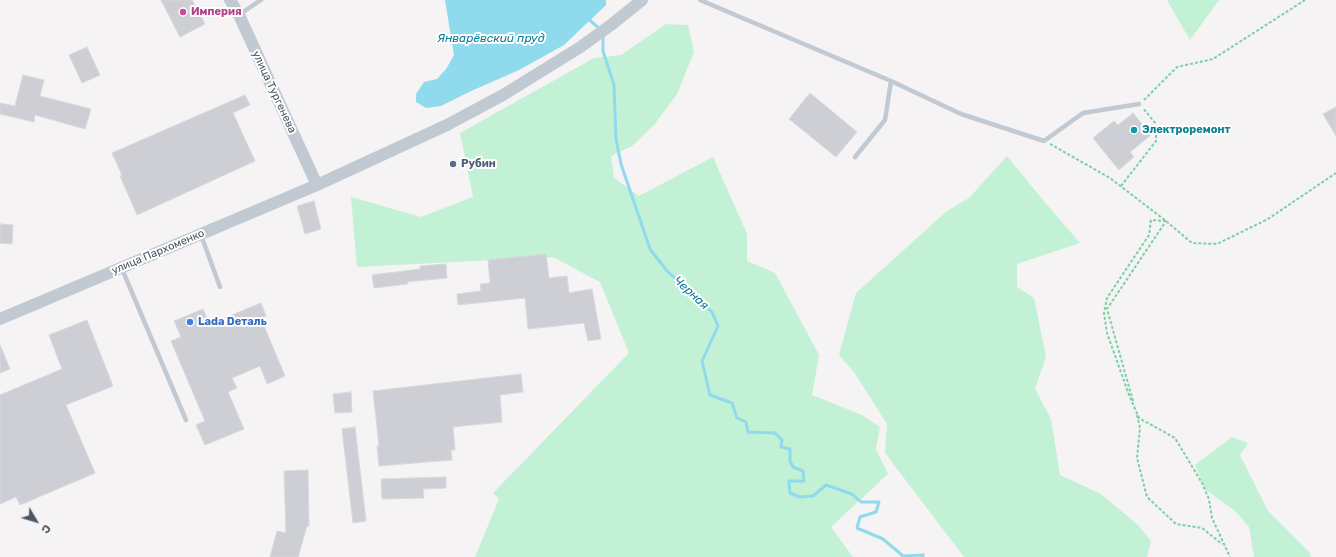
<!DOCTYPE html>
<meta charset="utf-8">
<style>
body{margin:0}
#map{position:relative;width:1336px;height:557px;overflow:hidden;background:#f5f3f3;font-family:Rubik,sans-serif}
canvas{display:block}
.north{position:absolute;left:16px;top:501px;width:40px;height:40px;-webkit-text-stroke:3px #fff;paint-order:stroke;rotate:128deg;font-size:11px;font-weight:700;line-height:16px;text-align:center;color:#4a5661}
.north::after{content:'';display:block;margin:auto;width:14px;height:18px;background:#4a5661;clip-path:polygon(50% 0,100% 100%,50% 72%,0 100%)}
</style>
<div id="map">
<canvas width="1336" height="557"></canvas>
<div class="north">С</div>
</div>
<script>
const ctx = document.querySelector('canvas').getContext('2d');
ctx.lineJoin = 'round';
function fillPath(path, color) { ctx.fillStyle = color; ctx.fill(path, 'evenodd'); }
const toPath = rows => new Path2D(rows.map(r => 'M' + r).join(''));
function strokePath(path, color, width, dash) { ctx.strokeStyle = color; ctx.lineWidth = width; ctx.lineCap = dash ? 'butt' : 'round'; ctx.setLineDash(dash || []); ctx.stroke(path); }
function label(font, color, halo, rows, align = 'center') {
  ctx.font = font + ' Rubik,sans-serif'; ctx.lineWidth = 4; ctx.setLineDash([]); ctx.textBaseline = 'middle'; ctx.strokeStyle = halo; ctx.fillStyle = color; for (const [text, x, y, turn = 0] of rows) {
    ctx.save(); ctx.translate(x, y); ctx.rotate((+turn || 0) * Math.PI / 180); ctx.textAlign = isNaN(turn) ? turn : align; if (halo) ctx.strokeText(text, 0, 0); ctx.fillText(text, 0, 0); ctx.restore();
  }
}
fillPath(toPath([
 [1167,0,1219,0,1190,40],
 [666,24,688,25,694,52,677,94,654,125,632,146,611,156,614,178,639,196,713,157,747,234,747,261,775,273,819,355,812,395,862,415,880,427,876,449,888,474,831,527,853,557,475,557,499,499,493,493,629,353,600,282,553,257,357,267,351,197,421,217,473,197,460,133,594,58,621,55],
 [1007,156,1042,199,1080,243,1017,264,1017,287,1034,298,1046,357,1035,389,1051,419,1060,475,1101,494,1137,524,1151,541,1147,557,964,557,885,453,887,424,854,372,839,355,856,293,947,211,969,198],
 [1232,437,1248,443,1240,455,1268,511,1310,553,1311,557,1254,557,1249,527,1235,511,1205,489,1195,465]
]), '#c3f1d5');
fillPath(toPath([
 [445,0,606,0,606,5,564,45,519,70,469,92,441,106,426,108,416,102,416,94,424,82,437,79,446,69,454,55]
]), '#90daee');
strokePath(toPath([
 [587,18,600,29],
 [603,35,603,51,614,85,616,139,621,164,650,249,667,271,712,312,718,326,702,361,710,395,732,403,737,418,746,422,748,432,775,433,782,440,781,447,790,449,790,461,793,467,803,471,804,481,789,481,790,493,800,497,813,496,826,485,852,494,861,502,879,502,876,512,860,517,857,528,883,539,903,556,923,555,923,557]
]), '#90daee', 3);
const building = toPath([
 [161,0,192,0,205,24,180,37,161,0],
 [87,47,100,75,82,83,69,55,87,47],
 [23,75,44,80,40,96,91,109,85,129,35,115,34,122,0,114,0,103,15,106,23,75],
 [810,93,857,132,836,157,789,119,810,93],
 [245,95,250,105,233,113,255,161,137,215,120,176,122,175,112,153,245,95],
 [1336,107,1336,136,1323,114,1336,107],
 [1133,113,1151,135,1130,152,1134,157,1119,170,1093,138,1114,121,1118,125,1133,113],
 [314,201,321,229,305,234,297,206,314,201],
 [0,224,13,225,12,244,0,243,0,224],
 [546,254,549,278,567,276,569,293,592,289,601,339,588,341,584,323,528,329,525,298,458,305,457,294,481,291,480,284,490,283,488,260,546,254],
 [446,264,447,278,407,282,408,284,374,288,372,275,420,269,420,266,446,264],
 [261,303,266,316,261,319,285,376,267,384,260,366,232,378,237,388,228,392,244,429,205,445,196,425,205,421,171,341,181,337,174,321,203,309,210,324,261,303],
 [87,320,113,386,66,405,95,473,20,505,16,497,0,504,0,395,62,369,49,335,87,320],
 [0,345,10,369,0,373,0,345],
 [521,374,523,392,500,395,502,422,453,427,455,450,451,450,452,460,379,466,377,446,379,446,373,391,521,374],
 [351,392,352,412,335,413,333,394,351,392],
 [355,427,366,521,353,523,342,429,355,427],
 [308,470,309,526,307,526,298,557,270,557,277,531,286,533,284,471,308,470],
 [446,477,446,488,423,489,424,498,382,499,381,479,446,477]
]);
fillPath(building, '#cdcfd5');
strokePath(building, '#d7d9de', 1);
strokePath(toPath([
 [1144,100,1177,67,1213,59,1305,0],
 [1050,144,1110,178,1166,221,1192,243,1217,244,1268,219,1336,173],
 [1121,186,1156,141,1156,124,1143,108],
 [1166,221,1151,220,1149,235,1107,298,1104,313,1107,333,1129,395,1139,418,1175,438,1202,483,1209,499,1212,518,1230,557],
 [1133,401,1107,309,1166,221],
 [1137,415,1140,428,1137,458,1147,497,1176,524,1202,528,1222,544]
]), '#7ad0a6', 2, [3, 2]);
strokePath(toPath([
 [700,0,891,81,961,114,1044,141,1083,113,1139,104],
 [240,14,261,0],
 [855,157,885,120,891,81],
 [201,235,220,287],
 [122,269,186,420]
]), '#c1cad2', 4.5);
strokePath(toPath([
 [230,0,239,15,317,185],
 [0,319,317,185,447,125,503,95,579,48,611,25,642,0]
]), '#c1cad2', 12);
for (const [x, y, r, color] of [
 [183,12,4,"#d1479c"],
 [1134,130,4,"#0f9aa8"],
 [453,164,4,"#5c6f8a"],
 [190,322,4,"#3f7fe0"]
]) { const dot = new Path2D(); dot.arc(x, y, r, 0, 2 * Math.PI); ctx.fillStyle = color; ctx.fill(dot); strokePath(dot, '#fff', 1.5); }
label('bold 11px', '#b23c85', '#fff', [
 ["Империя",191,12]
], 'left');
label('11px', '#4a5661', '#fff', [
 ["улица Тургенева",274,92,65],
 ["улица Пархоменко",158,252,-23]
]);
label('bold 11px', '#0d838f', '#fff', [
 ["Электроремонт",1142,130]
], 'left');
label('bold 11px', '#4e5e75', '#fff', [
 ["Рубин",461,164]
], 'left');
label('bold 11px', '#366cbe', '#fff', [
 ["Lada Dеталь",198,322]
], 'left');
label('italic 12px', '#0c7c9b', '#fff', [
 ["Январёвский пруд",491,39],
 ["Черная",691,293,43]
]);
</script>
